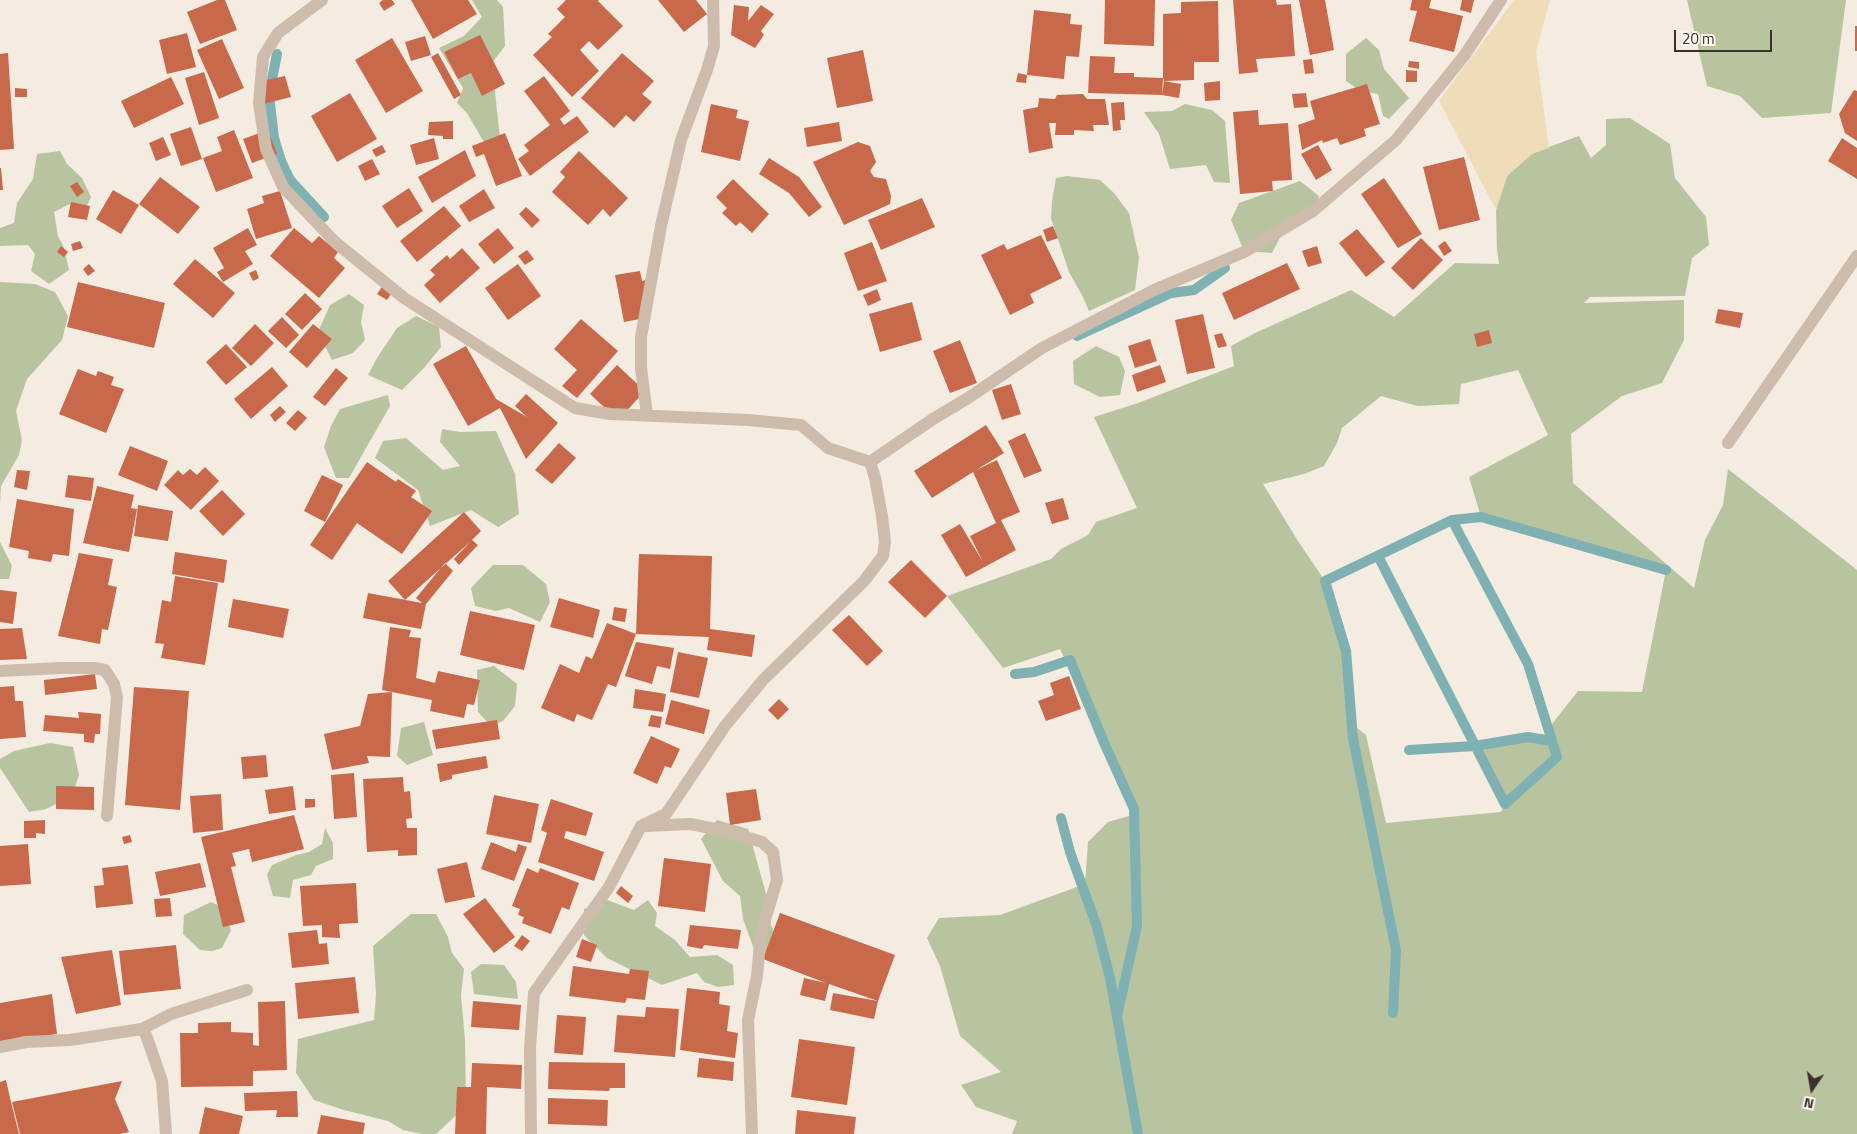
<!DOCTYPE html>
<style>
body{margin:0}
#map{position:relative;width:1857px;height:1134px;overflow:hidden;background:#f4ebe1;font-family:"Titillium Web",sans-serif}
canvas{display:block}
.north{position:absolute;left:1787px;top:1064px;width:50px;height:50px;-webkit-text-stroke:4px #fbf5ee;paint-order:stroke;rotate:192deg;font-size:14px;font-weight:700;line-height:20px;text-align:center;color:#3b302b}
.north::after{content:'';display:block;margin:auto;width:18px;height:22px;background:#3b302b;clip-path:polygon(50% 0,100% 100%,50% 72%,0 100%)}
.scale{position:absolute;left:1674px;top:30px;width:98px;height:22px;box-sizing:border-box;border:2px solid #3b302b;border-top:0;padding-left:6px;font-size:15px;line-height:18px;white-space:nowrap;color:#3b302b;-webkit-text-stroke:4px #fbf5ee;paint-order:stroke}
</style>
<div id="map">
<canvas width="1857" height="1134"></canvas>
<div class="north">N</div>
<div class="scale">20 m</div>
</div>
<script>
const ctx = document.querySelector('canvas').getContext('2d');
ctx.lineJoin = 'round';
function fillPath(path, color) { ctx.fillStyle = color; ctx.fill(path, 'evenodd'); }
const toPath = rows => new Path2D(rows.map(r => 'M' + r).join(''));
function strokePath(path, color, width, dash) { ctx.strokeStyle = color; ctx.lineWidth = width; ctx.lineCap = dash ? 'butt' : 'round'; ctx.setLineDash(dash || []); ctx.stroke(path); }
fillPath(toPath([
 [472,0,497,0,503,7,505,46,492,63,501,148,485,144,467,113,457,103,463,88,439,48,464,36,482,17],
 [1687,0,1846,0,1831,113,1762,118,1740,96,1707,86],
 [1366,38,1379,50,1384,69,1409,98,1389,119,1383,116,1378,94,1361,91,1346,81,1346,54],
 [1185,104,1212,110,1225,121,1230,183,1214,182,1206,165,1170,169,1159,134,1144,112,1172,111],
 [1630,118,1670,144,1675,178,1706,217,1709,245,1692,258,1685,296,1590,297,1584,303,1684,300,1684,340,1662,383,1622,396,1571,434,1573,483,1694,588,1705,540,1723,505,1728,469,1857,570,1857,1134,1012,1134,1017,1121,976,1107,961,1085,1001,1072,960,1036,940,966,927,938,939,918,1000,915,1085,884,1088,842,1108,822,1136,814,1060,649,1003,668,947,596,1051,559,1061,549,1088,535,1096,522,1137,508,1094,417,1138,403,1234,366,1231,346,1255,333,1351,290,1394,317,1455,263,1499,264,1497,249,1496,210,1507,176,1532,153,1579,136,1591,158,1606,145,1606,119],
 [1518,370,1548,435,1469,477,1481,517,1666,570,1642,692,1578,691,1548,729,1551,741,1528,737,1475,746,1504,804,1501,812,1386,823,1366,735,1352,724,1346,651,1325,581,1298,541,1263,484,1304,474,1324,466,1337,443,1342,428,1381,396,1418,406,1459,404,1461,384],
 [60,151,67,164,82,178,91,197,84,212,70,204,54,212,58,236,64,248,69,270,49,284,31,271,35,254,28,245,0,246,0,228,14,223,17,203,33,179,37,154],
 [1067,176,1100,180,1114,193,1129,213,1139,258,1135,290,1089,311,1083,297,1069,272,1051,218,1052,201,1056,178],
 [1300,181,1319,196,1313,210,1285,228,1272,253,1244,251,1231,220,1239,203],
 [0,282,35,284,55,292,68,316,62,340,27,379,16,411,22,440,19,455,1,486,0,505],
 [349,294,364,305,361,322,365,340,353,353,332,360,318,332,330,305],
 [416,316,439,327,441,347,424,368,402,390,368,375,377,358,397,328],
 [1096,346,1119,357,1125,371,1120,395,1100,397,1074,384,1073,361],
 [388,395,390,406,349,478,336,478,324,447,331,426,340,409],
 [442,429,460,432,496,431,515,474,519,514,498,527,471,510,430,526,418,490,375,458,383,441,406,438,443,470,460,466,440,442],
 [0,542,12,566,9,579,0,579],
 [493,565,523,565,546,584,550,602,540,622,509,608,496,611,475,606,471,588],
 [494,666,517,684,515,706,503,721,491,726,478,712,477,670],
 [424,722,433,755,407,765,397,756,401,728],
 [50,743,73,747,79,775,72,796,46,809,29,812,0,768,0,759,14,751],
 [717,820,748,829,768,901,771,925,779,943,762,955,754,949,743,919,740,896,723,881,701,839],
 [325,828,333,843,333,859,316,866,311,875,293,880,290,898,273,896,267,875,272,865,296,855,309,852,322,844],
 [607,900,634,910,648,900,657,913,655,926,675,940,690,957,717,955,733,965,734,985,718,987,704,982,697,973,662,985,607,958,584,935,584,909],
 [211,902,222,907,231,930,222,948,212,951,200,950,183,934,184,915],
 [411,914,436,914,448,937,452,953,464,969,461,995,465,1040,466,1106,436,1134,422,1134,403,1130,388,1121,344,1110,314,1100,296,1073,298,1039,374,1020,376,994,373,946],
 [481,964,504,965,516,982,518,999,474,994,471,972]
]), '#b8c4a0');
fillPath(toPath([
 [1514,0,1550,0,1536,52,1549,148,1532,154,1507,176,1496,210,1439,101]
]), '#efdcb8');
strokePath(toPath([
 [277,54,269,95,274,138,281,161,290,180,324,217],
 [1077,336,1171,293,1194,290,1225,268],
 [1378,556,1505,804,1557,757,1528,664,1452,520],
 [1015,674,1034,672,1070,660,1105,745,1134,809,1137,926,1117,1016],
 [1409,750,1475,746,1528,737,1552,741],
 [1061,818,1070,852,1097,927,1110,978,1138,1134],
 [1393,1013,1396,950,1353,739,1346,651,1325,581,1452,520,1481,517,1666,570]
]), '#7fb0b2', 10);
fillPath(toPath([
 [217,0,225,0,237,30,200,44,187,12],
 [383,0,392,0,395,4,384,11,379,3],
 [411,0,468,0,477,14,433,39],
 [566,0,599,0,598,1,623,26,598,50,589,41,580,50,599,71,572,97,533,55,552,37,548,34,565,17,557,9],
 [658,0,696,0,707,14,684,32],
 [1105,0,1155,0,1154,46,1104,44],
 [1233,0,1276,0,1277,5,1291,4,1295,56,1256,59,1258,72,1239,74],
 [1299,0,1325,0,1334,50,1310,55],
 [1412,0,1431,0,1429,8,1463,16,1454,52,1409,41,1417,11,1410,10],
 [1462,0,1474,0,1471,13,1460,10],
 [1218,1,1219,62,1194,62,1194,80,1164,81,1181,84,1179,98,1162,95,1164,81,1163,78,1162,95,1088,93,1090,56,1115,57,1114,73,1134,73,1134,77,1163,78,1163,14,1181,13,1181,2],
 [734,5,749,7,748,21,761,5,774,14,761,31,764,35,755,48,731,35],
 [1034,10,1071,14,1070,24,1082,25,1079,57,1066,56,1064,79,1027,75,1026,83,1016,82,1018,73,1027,75],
 [1855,26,1857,26,1857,51,1855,51],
 [187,33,196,67,167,74,159,40],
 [480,35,505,84,482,96,471,73,458,79,444,52],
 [425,36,431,55,411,61,405,42],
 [392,38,423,91,386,113,355,60],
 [222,39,244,88,219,99,197,50],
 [863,50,873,101,837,108,827,58],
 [8,53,14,149,0,150,0,54],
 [438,53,461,95,454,99,431,57],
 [622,53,654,81,642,94,652,102,634,122,626,115,614,128,581,98],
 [1312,59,1314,73,1305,74,1303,60],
 [1409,61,1419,62,1419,69,1408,67],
 [1406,70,1417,71,1417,82,1406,82],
 [204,72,219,118,199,125,185,78],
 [285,76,291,97,263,104,257,82],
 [544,76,570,111,560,119,564,125,577,116,589,132,530,176,518,159,529,151,524,145,550,125,524,91],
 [171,77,184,104,134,128,121,101],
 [1220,81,1220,100,1205,101,1204,83],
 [1367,84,1380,124,1364,129,1366,136,1340,145,1337,138,1323,143,1322,140,1302,150,1298,125,1315,119,1310,101],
 [15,88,27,89,27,97,15,97],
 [1854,90,1857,91,1857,141,1845,133,1839,114],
 [350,93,377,139,337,162,311,116],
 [1306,93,1308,107,1294,108,1292,94],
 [1083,94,1087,99,1105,99,1109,125,1093,125,1094,131,1074,130,1074,135,1055,135,1056,123,1049,123,1053,148,1029,153,1023,110,1038,107,1039,98,1055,99,1057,95],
 [1124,102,1125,120,1120,120,1121,130,1113,131,1111,103],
 [711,104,738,110,736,118,749,121,740,161,701,152],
 [1258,110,1259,125,1288,123,1292,180,1272,181,1273,191,1240,194,1233,112],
 [453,121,453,139,443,139,443,136,428,135,429,122],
 [839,122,842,141,807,147,804,128],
 [191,127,202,159,181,166,170,134],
 [234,130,253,178,216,192,203,158,222,151,217,137],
 [268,130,277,154,252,163,243,139],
 [505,133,522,176,496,186,484,154,476,157,472,146],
 [163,137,171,155,156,161,149,143],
 [434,138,439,159,416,165,410,145],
 [1842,138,1857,148,1857,179,1828,161],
 [858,142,870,146,876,162,870,171,874,177,886,179,891,196,890,204,844,225,813,162],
 [382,145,386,152,376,157,372,150],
 [1318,145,1332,170,1316,180,1301,154],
 [465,150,476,176,432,203,418,177],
 [579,151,628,198,610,217,603,209,588,225,552,192,565,177,560,172],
 [1464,157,1480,220,1439,230,1423,167],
 [769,158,799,177,822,207,809,217,789,193,759,174],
 [372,159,380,174,365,181,358,166],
 [0,168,1,168,3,190,0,190],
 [160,177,200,207,178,234,139,204],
 [1384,178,1422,234,1398,248,1361,194],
 [733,179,769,214,752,233,740,222,736,226,722,213,727,208,716,197],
 [77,182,84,192,77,197,70,186],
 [409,188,423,211,397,228,382,206],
 [484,189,495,208,469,222,459,206],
 [113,190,139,205,121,234,96,219],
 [280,191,292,228,256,239,247,209,264,203,262,196],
 [922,198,935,227,881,250,868,220],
 [71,202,90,206,87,220,68,217],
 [444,206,461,226,417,262,400,241],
 [526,207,540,220,532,228,519,214],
 [1053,226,1058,238,1047,242,1043,230],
 [248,228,257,245,245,251,253,264,223,282,217,272,224,268,213,248],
 [294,228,312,243,319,236,338,252,334,258,345,268,319,298,270,256],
 [498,228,514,248,494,264,478,244],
 [1357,229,1385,262,1366,277,1339,243],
 [1041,235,1062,278,1030,294,1034,303,1010,315,981,255,1004,244,1007,250],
 [1421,238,1443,260,1413,290,1391,268],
 [80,241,83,248,73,251,71,244],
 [1445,241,1452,251,1444,256,1438,246],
 [872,242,887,281,858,291,844,253],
 [61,246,68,252,64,257,57,252],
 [1317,246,1322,263,1308,267,1302,251],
 [462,248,480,268,440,303,424,285,435,275,430,270,447,255,450,259],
 [527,250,534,259,525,265,518,256],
 [195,259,235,293,213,318,173,284],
 [1287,263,1300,289,1234,320,1222,293],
 [89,264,95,271,88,276,83,269],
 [518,264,541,296,508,320,485,288],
 [256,270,259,278,253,281,249,273],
 [640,271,642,281,650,279,650,317,624,322,615,275],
 [386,281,396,287,387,300,377,294],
 [78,282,165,303,154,348,67,327],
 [877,289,881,300,868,306,863,295],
 [305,293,322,309,302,330,285,314],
 [912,302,922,340,880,352,869,314],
 [1718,309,1743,313,1740,328,1715,323],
 [1203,314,1215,368,1187,374,1175,320],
 [282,317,299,335,286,348,268,331],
 [581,319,618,351,577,398,562,386,577,370,554,349],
 [255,324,274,343,251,366,232,348],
 [313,324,332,339,307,368,289,352],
 [1489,330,1492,343,1477,347,1474,334],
 [1222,333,1227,346,1218,348,1214,335],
 [1150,339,1157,361,1135,368,1128,346],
 [960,340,977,383,950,393,933,351],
 [226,344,247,367,226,385,206,362],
 [466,346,496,399,527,417,515,406,526,394,558,423,526,459,500,408,468,426,433,364],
 [617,365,645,391,618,420,590,394],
 [1160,365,1166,382,1137,392,1132,375],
 [272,367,288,386,251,419,234,399],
 [336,368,348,378,325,406,313,397],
 [78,369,96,376,98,371,114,377,111,385,124,389,106,433,59,414],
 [1011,384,1021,414,1002,420,992,390],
 [280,406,286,412,275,422,270,415],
 [298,410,307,418,295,431,286,423],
 [986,425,1004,453,976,470,997,460,1020,512,1001,520,1016,550,966,577,941,535,960,524,983,562,970,536,996,523,973,472,932,498,914,471],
 [1025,433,1042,471,1024,478,1008,441],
 [559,443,576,458,552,484,535,470],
 [130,446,168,461,157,491,118,475],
 [367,462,396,482,398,479,416,491,411,497,432,511,402,554,357,523,332,560,310,545],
 [205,467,219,481,191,510,164,485,178,470,183,475,190,469,197,475],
 [17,470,30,471,27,490,14,487],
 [68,475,94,478,91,501,65,497],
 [322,475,343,485,325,522,304,511],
 [97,486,134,495,131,508,137,509,129,552,83,543],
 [222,490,245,514,223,536,199,511],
 [1063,498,1069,519,1052,524,1045,503],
 [17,499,74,509,69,556,53,554,51,562,28,558,29,551,9,547],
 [138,505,173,511,168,541,134,536],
 [464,512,481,531,472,540,478,545,459,565,454,559,470,542,405,600,388,581],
 [175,552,227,560,224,583,172,574],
 [79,553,113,559,108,585,117,587,108,630,102,629,100,644,58,636],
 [639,554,712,556,710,629,755,635,752,657,707,650,709,637,636,634,616,687,608,684,592,720,577,714,574,722,541,708,560,664,579,673,586,656,592,659,607,623,636,634],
 [911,560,947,596,925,618,888,582],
 [445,563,453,571,426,604,421,629,363,618,368,593,422,603,416,598],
 [175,576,218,583,205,665,161,658,164,644,155,643,162,600,171,602],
 [0,590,17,592,13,624,0,622],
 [559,598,600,610,593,638,550,627],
 [233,599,289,609,283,638,228,627],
 [614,607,627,609,625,622,612,620],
 [470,611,535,625,524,670,460,655],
 [849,615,883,651,867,666,832,630],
 [390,627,411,630,409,637,421,638,416,678,435,683,438,671,480,680,474,705,467,704,464,718,430,711,432,700,382,690],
 [22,628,27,659,0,660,0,629],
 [636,642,674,648,670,669,657,666,652,684,625,676],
 [678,652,708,658,699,698,670,692],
 [95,674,97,689,45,695,44,680],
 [1069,676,1081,709,1046,721,1038,701,1054,695,1050,683],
 [14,686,15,701,23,701,26,737,0,739,0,687],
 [134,687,189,691,180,810,125,805],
 [635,689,666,694,663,712,633,708],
 [392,692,390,757,367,756,369,763,332,770,324,734,360,726,368,694],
 [779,699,789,709,778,720,768,710],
 [671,700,710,710,704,734,665,724],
 [78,712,101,714,100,734,95,734,94,743,84,742,84,734,43,731,45,715,79,718],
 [651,715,662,717,660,728,648,726],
 [497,720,500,739,436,749,432,730],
 [651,736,680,749,671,768,665,766,657,784,633,773],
 [266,755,268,777,243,779,241,757],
 [486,756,488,768,452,775,452,779,440,782,437,764],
 [354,773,357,817,334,819,331,775],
 [403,777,404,792,410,791,412,818,406,819,407,828,417,828,417,855,398,856,398,850,367,852,363,779],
 [56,786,94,787,94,810,56,809],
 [293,786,296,810,269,814,265,790],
 [756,789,761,820,730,825,726,793],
 [221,794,223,830,193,833,190,796],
 [494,795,539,804,531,843,486,834],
 [305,799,315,799,315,807,305,808],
 [551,799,593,813,586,836,566,831,564,838,604,852,594,881,538,862,547,833,541,830],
 [294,815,304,849,252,862,249,849,232,853,236,866,231,867,245,922,223,927,201,837],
 [45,820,45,834,36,833,36,838,24,838,24,821],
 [130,835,132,842,124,844,122,837],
 [491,842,516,852,518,844,527,847,514,881,481,869],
 [28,844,31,884,0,886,0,846],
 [664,858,711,864,705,912,658,906],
 [467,862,475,897,445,903,437,869],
 [200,863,206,887,160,896,155,872],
 [128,865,133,904,96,908,94,886,104,885,102,868],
 [527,868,538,873,540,868,579,883,569,910,562,907,551,934,522,923,524,917,518,915,520,909,512,906],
 [356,883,358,923,339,924,340,938,322,937,322,925,303,926,300,886],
 [621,886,633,896,628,903,616,893],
 [170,898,172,916,156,917,154,899],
 [485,898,515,937,494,953,463,914],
 [780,913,895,955,878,1001,829,984,825,1001,800,995,804,978,826,983,763,959],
 [690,925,741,930,738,949,704,945,702,949,687,946],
 [317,930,319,944,327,943,329,964,292,968,288,933],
 [522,935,530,941,522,951,514,946],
 [582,939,597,945,591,962,576,957],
 [176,945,181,989,124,995,119,951],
 [112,950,121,1005,76,1014,61,957],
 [573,966,629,974,630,969,649,971,645,1000,627,998,625,1003,569,996],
 [355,977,359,1013,298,1019,295,983],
 [687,988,720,992,719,1004,730,1006,727,1031,738,1033,735,1058,680,1050],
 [833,993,878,1001,874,1019,830,1010],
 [52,994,57,1034,0,1043,0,1003],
 [285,1001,287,1070,253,1071,253,1086,181,1087,180,1033,198,1033,198,1023,231,1022,231,1032,253,1033,253,1045,259,1046,258,1002],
 [473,1001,521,1005,519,1030,471,1027],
 [646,1007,679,1009,675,1057,614,1052,617,1015,645,1017],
 [557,1015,586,1017,583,1055,554,1053],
 [799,1039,855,1047,847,1105,791,1097],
 [699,1058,734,1062,733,1081,697,1077],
 [549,1062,625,1063,625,1088,610,1088,609,1091,548,1089],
 [472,1063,522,1065,521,1089,487,1087,486,1134,455,1134,457,1087,471,1087],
 [6,1080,10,1098,19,1134,0,1134,0,1082],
 [122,1081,115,1099,129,1132,120,1134,20,1134,12,1102],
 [297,1091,298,1117,276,1117,277,1110,245,1111,244,1093],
 [548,1098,608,1100,607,1126,548,1124],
 [205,1107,243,1116,239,1134,199,1134],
 [797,1110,856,1117,854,1134,795,1134],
 [321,1115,365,1123,363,1134,317,1134]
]), '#c8694b');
strokePath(toPath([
 [322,0,278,33,263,57,259,103,266,149,283,187,335,242,404,298,575,408,610,414,748,420,801,425,828,448,870,462,933,419,968,398,1042,348,1154,290,1244,252,1313,211,1396,140,1464,56,1501,0],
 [647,415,641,368,641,337,661,226,681,140,707,70,714,46,713,0],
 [1728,443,1857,256],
 [0,671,60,668,94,668,105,670,114,684,117,697,107,816],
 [645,826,690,824,726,831,762,842,773,852,777,880,761,933,757,976,748,1020,752,1134],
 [142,1029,171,1014,247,990],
 [0,1047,26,1042,70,1040,142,1029,146,1035,162,1081,166,1134],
 [531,1134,530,1048,534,993,609,887,641,826,666,814,725,726,763,680,864,581,883,556,885,542,882,516,875,478,870,462]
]), '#cdbbac', 12);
</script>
